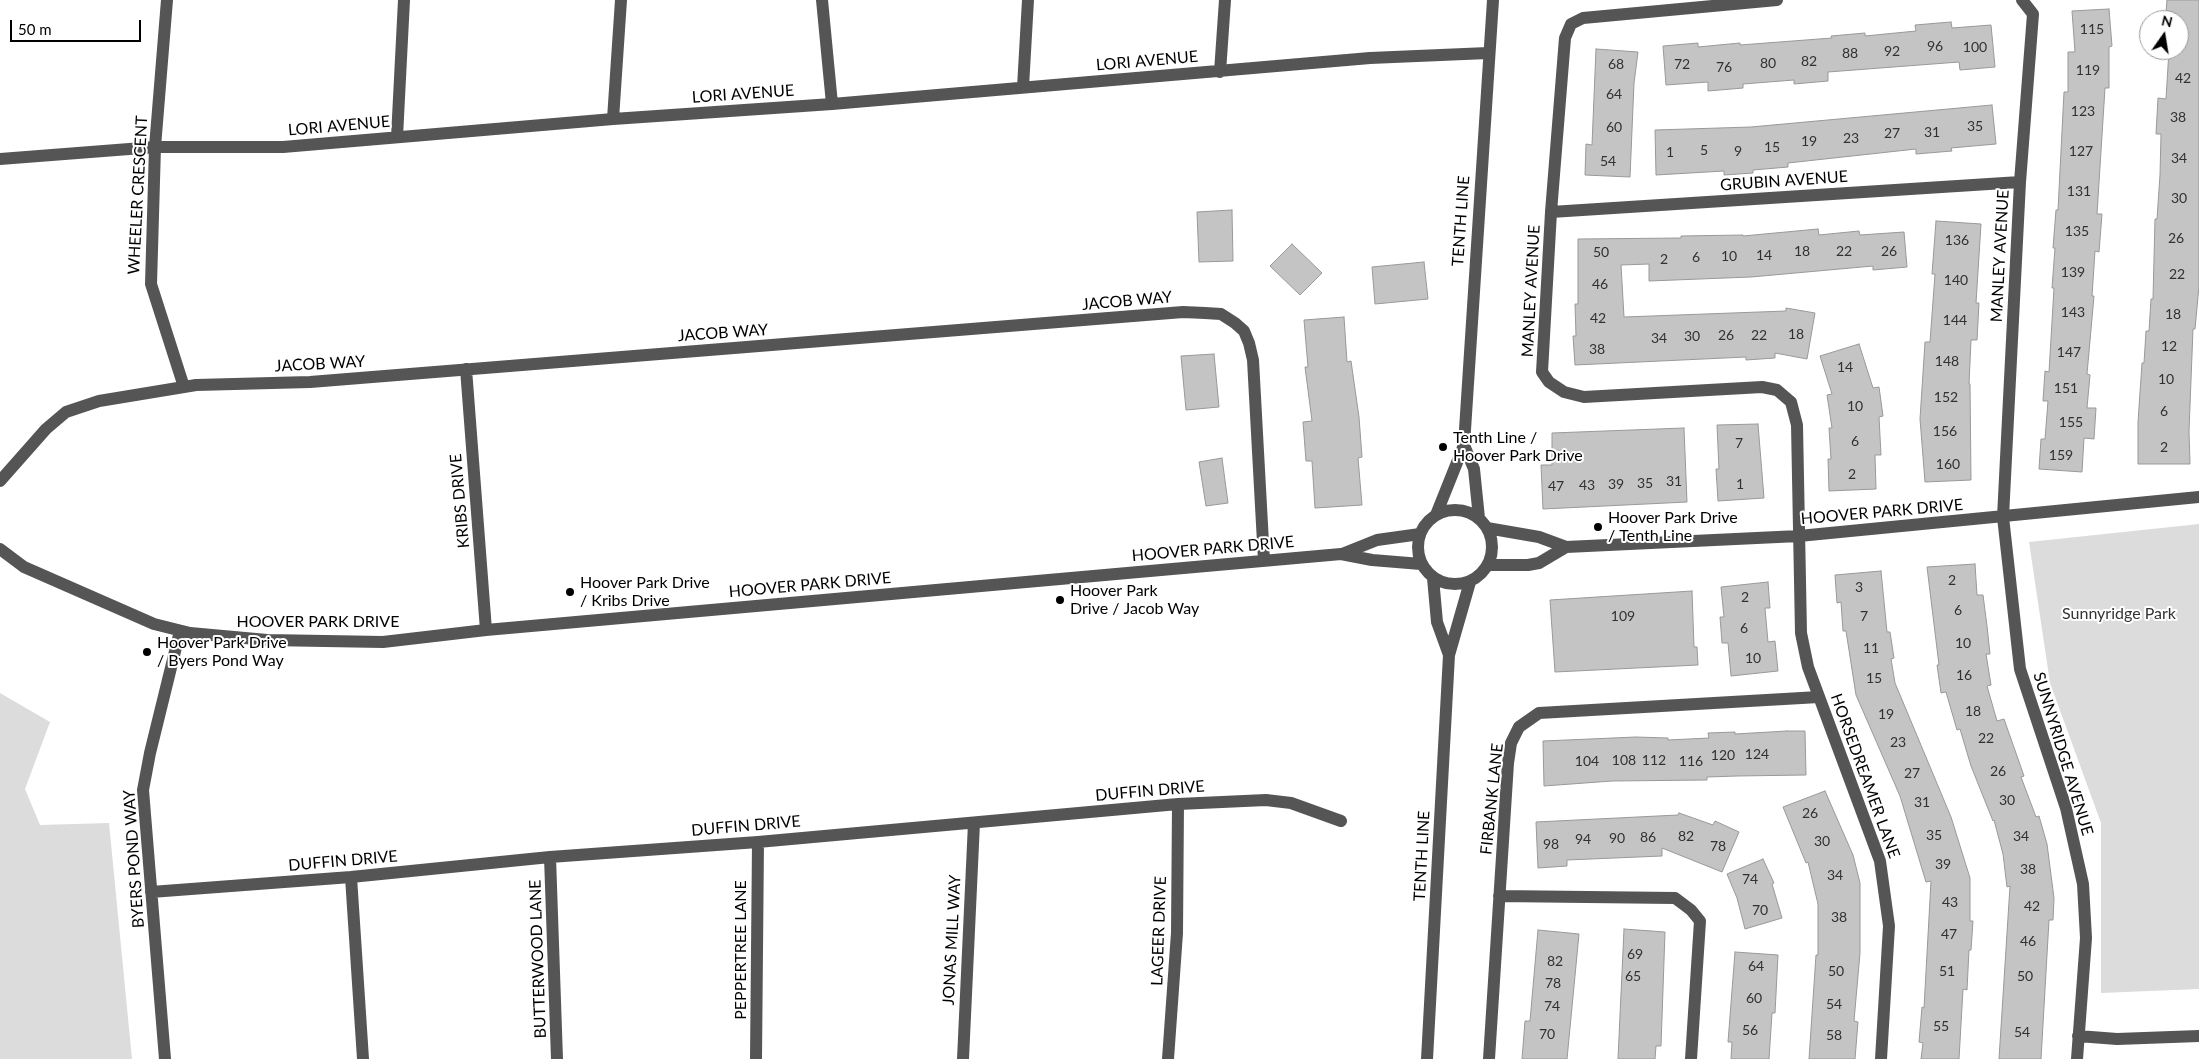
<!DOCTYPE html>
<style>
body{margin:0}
#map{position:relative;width:2199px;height:1059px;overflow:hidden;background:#fff;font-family:Lato,sans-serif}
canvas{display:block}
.north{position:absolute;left:2139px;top:10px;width:50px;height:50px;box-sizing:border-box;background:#fff;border:1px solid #999;border-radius:50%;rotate:13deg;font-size:14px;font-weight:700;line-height:20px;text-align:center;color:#000}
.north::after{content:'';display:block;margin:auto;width:18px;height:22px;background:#000;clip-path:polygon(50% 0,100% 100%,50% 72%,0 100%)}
.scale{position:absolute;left:10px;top:20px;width:131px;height:22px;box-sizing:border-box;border:2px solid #000;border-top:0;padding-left:6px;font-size:15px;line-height:18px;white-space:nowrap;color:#000;-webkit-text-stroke:4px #fff;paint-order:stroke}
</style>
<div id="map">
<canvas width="2199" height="1059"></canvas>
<div class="north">N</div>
<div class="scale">50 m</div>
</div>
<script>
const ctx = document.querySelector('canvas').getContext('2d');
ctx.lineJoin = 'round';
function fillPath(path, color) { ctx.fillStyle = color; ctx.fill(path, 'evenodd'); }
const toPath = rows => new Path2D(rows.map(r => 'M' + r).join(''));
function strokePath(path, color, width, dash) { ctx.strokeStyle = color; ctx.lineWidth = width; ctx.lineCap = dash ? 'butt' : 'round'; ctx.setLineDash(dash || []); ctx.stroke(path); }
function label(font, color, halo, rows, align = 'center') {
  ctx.font = font + ' Lato,sans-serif'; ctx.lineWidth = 4; ctx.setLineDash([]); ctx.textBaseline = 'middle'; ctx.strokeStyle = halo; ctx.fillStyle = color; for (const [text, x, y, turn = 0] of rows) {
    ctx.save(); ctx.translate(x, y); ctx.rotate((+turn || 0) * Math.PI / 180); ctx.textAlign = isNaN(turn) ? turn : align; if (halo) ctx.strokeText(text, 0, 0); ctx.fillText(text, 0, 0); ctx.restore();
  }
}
fillPath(toPath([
 [2199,524,2199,989,2101,993,2101,823,2050,683,2029,542],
 [0,693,50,722,25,789,40,825,109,823,132,1059,0,1059]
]), '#dcdcdc');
const building = toPath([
 [2167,0,2199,0,2199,286,2195,329,2193,329,2189,431,2190,464,2138,464,2138,422,2142,363,2144,363,2146,331,2149,331,2151,299,2153,299,2155,219,2157,219,2160,175,2161,134,2156,134,2158,98,2166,99,2169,50,2179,50,2179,20,2171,20,2171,13,2166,13,2167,0],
 [2109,9,2112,46,2109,47,2109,88,2105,88,2097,214,2102,214,2099,252,2095,251,2092,296,2094,296,2087,374,2090,375,2087,408,2096,408,2094,439,2084,438,2082,472,2039,469,2041,439,2045,439,2048,401,2043,401,2045,371,2049,372,2054,288,2052,288,2055,248,2053,248,2056,210,2058,210,2064,92,2068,92,2068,52,2075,52,2072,11,2109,9],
 [1951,22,1952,28,1991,25,1995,67,1960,70,1959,62,1828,72,1828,81,1794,84,1794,80,1743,84,1743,88,1708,91,1708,82,1666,85,1663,46,1698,43,1698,47,1740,43,1740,45,1832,38,1831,36,1865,33,1865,36,1916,31,1915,25,1951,22],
 [1596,49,1638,52,1634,83,1630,177,1585,175,1586,144,1592,145,1596,49],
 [1992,105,1996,144,1951,148,1952,151,1916,154,1916,149,1788,163,1788,167,1753,170,1753,173,1724,175,1724,171,1656,175,1655,130,1751,127,1992,105],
 [1232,210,1233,261,1199,262,1197,212,1232,210],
 [1936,221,1981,224,1976,303,1979,303,1977,340,1971,340,1969,384,1970,384,1971,480,1925,482,1920,419,1925,342,1930,342,1935,274,1932,274,1936,221],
 [1818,229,1819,235,1859,231,1860,235,1904,232,1907,267,1873,270,1873,266,1751,277,1649,281,1649,264,1621,265,1624,317,1786,311,1786,308,1815,313,1807,359,1775,353,1775,358,1746,360,1746,357,1575,365,1573,336,1576,336,1575,304,1578,304,1578,239,1681,238,1681,236,1743,235,1743,236,1818,229],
 [1292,244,1322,273,1300,295,1270,266,1292,244],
 [1424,262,1428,299,1375,304,1372,267,1424,262],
 [1344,317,1347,362,1351,361,1359,417,1362,457,1358,458,1362,505,1315,508,1312,461,1306,461,1303,422,1312,421,1305,367,1308,367,1304,320,1344,317],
 [1859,344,1873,388,1879,387,1883,416,1879,417,1881,455,1875,455,1876,489,1829,491,1828,459,1831,459,1829,428,1832,428,1827,395,1832,394,1820,356,1859,344],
 [1214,354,1219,407,1186,410,1181,356,1214,354],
 [1758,424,1764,498,1718,501,1716,469,1719,469,1717,425,1758,424],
 [1684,428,1687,502,1543,509,1541,465,1552,465,1552,433,1684,428],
 [1222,458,1228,503,1206,506,1199,462,1222,458],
 [1975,564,1977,595,1983,595,1987,626,1990,654,1986,654,1991,685,1987,686,1997,721,2004,719,2024,776,2021,777,2036,817,2039,816,2047,844,2054,898,2053,920,2049,920,2041,1059,1999,1059,2010,886,2007,887,2003,854,1994,820,1993,821,1971,766,1960,729,1957,730,1946,692,1941,693,1937,665,1939,665,1927,567,1975,564],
 [1881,571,1887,632,1890,632,1894,658,1891,659,1895,683,1951,817,1970,878,1970,921,1973,921,1971,950,1969,950,1967,990,1963,989,1959,1059,1921,1059,1923,1043,1919,1042,1922,1007,1924,1008,1931,881,1926,882,1900,796,1856,695,1846,631,1843,631,1841,602,1837,603,1835,575,1881,571],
 [1768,582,1770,608,1765,608,1768,642,1775,641,1778,671,1731,676,1728,643,1722,643,1720,617,1724,617,1721,587,1768,582],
 [1692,591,1694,647,1697,647,1698,665,1555,672,1550,600,1692,591],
 [1787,731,1805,731,1806,775,1737,776,1707,777,1707,780,1612,781,1544,786,1543,741,1636,737,1668,738,1668,740,1709,738,1708,733,1735,732,1735,734,1787,731],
 [1825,791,1853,855,1860,883,1860,953,1854,1021,1858,1022,1855,1059,1809,1059,1816,955,1818,955,1818,904,1808,862,1806,863,1783,807,1825,791],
 [1679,813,1713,825,1715,821,1739,832,1722,872,1662,848,1662,856,1567,860,1567,866,1538,868,1536,822,1678,815,1679,813],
 [1763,859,1774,883,1772,884,1782,918,1745,929,1737,898,1727,874,1763,859],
 [1624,929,1665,932,1661,1046,1656,1046,1655,1059,1618,1059,1624,929],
 [1538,930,1579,934,1567,1059,1522,1059,1525,1021,1530,1021,1538,930],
 [1735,952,1778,955,1775,1013,1772,1013,1769,1059,1731,1059,1732,1042,1728,1042,1735,952]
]);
fillPath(building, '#c4c4c4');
strokePath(building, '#999', 1);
strokePath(toPath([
 [167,0,155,147,151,284,184,387],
 [822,0,832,104],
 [1777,0,1583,18,1571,24,1565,38,1551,212,1542,372,1549,382,1564,392,1584,397,1762,387,1777,390,1791,402,1797,425,1801,633,1808,667,1880,861,1889,926,1881,1059],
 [2022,0,2033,14,2020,182,2003,517,2020,669,2066,808,2083,884,2086,938,2077,1059],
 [1220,72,1225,0],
 [1023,87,1028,0],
 [613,119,621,0],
 [397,137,404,0],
 [0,159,155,147,283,147,613,119,832,104,1370,58,1488,53],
 [1551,212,2020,182],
 [466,369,486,630],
 [1464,445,1474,469,1479,518],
 [0,481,46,429,66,412,99,401,196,385,310,382,1183,312,1205,313,1221,314,1235,323,1244,331,1249,343,1253,360,1264,561],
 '1418 547a37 37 0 1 1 74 0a37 37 0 1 1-74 0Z',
 [1436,515,1464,445,1493,0],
 [1487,528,1539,537,1566,547,1799,536,2199,497],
 [0,549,24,567,154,624,190,633,267,640,383,642,486,630,1341,554,1372,560,1421,564],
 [1342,554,1377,540,1420,534],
 [1488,565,1528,565,1539,563,1566,547],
 [1433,578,1437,622,1449,655],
 [550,857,557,1059],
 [351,877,363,1059],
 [151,892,351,877,550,857,758,842,1178,804,1266,800,1291,803,1341,821],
 [1499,896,1675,898,1691,910,1700,921,1691,1059],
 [2078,1036,2117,1039,2199,1036],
 [165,1059,143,790,150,753,180,631],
 [756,1059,758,842],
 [963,1059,974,823],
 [1168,1059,1177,933,1178,804],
 [1427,1059,1449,655,1470,582],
 [1489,1059,1508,763,1511,743,1519,727,1539,713,1819,697]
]), '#555', 12);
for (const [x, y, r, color] of [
 [1443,447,5,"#000"],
 [1598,527,5,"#000"],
 [570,592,5,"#000"],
 [1060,600,5,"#000"],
 [147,652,5,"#000"]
]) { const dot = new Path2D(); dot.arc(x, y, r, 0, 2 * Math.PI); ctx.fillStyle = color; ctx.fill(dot); strokePath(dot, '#fff', 2); }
label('14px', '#313131', null, [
 ["115",2092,29],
 ["96",1935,46],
 ["100",1975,47],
 ["92",1892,51],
 ["88",1850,53],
 ["82",1809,61],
 ["80",1768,63],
 ["68",1616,64],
 ["72",1682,64],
 ["76",1724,67],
 ["119",2088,70],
 ["42",2183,78],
 ["64",1614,94],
 ["123",2083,111],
 ["38",2178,117],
 ["35",1975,126],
 ["60",1614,127],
 ["31",1932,132],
 ["27",1892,133],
 ["23",1851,138],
 ["19",1809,141],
 ["15",1772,147],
 ["5",1704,150],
 ["9",1738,151],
 ["127",2081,151],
 ["1",1670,152],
 ["34",2179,158],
 ["54",1608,161],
 ["131",2079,191],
 ["30",2179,198],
 ["135",2077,231],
 ["26",2176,238],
 ["136",1957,240],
 ["18",1802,251],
 ["22",1844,251],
 ["26",1889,251],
 ["50",1601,252],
 ["14",1764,255],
 ["10",1729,256],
 ["6",1696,257],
 ["2",1664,259],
 ["139",2073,272],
 ["22",2177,274],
 ["140",1956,280],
 ["46",1600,284],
 ["143",2073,312],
 ["18",2173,314],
 ["42",1598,318],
 ["144",1955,320],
 ["18",1796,334],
 ["26",1726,335],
 ["22",1759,335],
 ["30",1692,336],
 ["34",1659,338],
 ["12",2169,346],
 ["38",1597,349],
 ["147",2069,352],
 ["148",1947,361],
 ["14",1845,367],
 ["10",2166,379],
 ["151",2066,388],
 ["152",1946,397],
 ["10",1855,406],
 ["6",2164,411],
 ["155",2071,422],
 ["156",1945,431],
 ["6",1855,441],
 ["7",1739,443],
 ["2",2164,447],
 ["159",2061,455],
 ["160",1948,464],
 ["2",1852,474],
 ["31",1674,481],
 ["35",1645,483],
 ["39",1616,484],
 ["1",1740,484],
 ["43",1587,485],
 ["47",1556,486],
 ["2",1952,580],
 ["3",1859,587],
 ["2",1745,597],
 ["6",1958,610],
 ["109",1623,616],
 ["7",1864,616],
 ["6",1744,628],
 ["10",1963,643],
 ["11",1871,648],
 ["10",1753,658],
 ["16",1964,675],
 ["15",1874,678],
 ["18",1973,711],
 ["19",1886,714],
 ["22",1986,738],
 ["23",1898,742],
 ["124",1757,754],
 ["120",1723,755],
 ["108",1624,760],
 ["112",1654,760],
 ["104",1587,761],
 ["116",1691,761],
 ["26",1998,771],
 ["27",1912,773],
 ["30",2007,800],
 ["31",1922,802],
 ["26",1810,813],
 ["35",1934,835],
 ["82",1686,836],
 ["34",2021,836],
 ["86",1648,837],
 ["90",1617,838],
 ["94",1583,839],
 ["30",1822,841],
 ["98",1551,844],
 ["78",1718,846],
 ["39",1943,864],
 ["38",2028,869],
 ["34",1835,875],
 ["74",1750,879],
 ["43",1950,902],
 ["42",2032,906],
 ["70",1760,910],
 ["38",1839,917],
 ["47",1949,934],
 ["46",2028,941],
 ["69",1635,954],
 ["82",1555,961],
 ["64",1756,966],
 ["50",1836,971],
 ["51",1947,971],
 ["65",1633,976],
 ["50",2025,976],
 ["78",1553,983],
 ["60",1754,998],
 ["54",1834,1004],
 ["74",1552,1006],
 ["55",1941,1026],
 ["56",1750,1030],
 ["54",2022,1032],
 ["70",1547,1034],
 ["58",1834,1035]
]);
label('16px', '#000', '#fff', [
 ["LORI AVENUE",1147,61,-5],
 ["LORI AVENUE",743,94,-4],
 ["LORI AVENUE",339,126,-5],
 ["GRUBIN AVENUE",1784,181,-4],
 ["WHEELER CRESCENT",138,195,-87],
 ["TENTH LINE",1461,221,-86],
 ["MANLEY AVENUE",2000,256,-87],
 ["MANLEY AVENUE",1531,291,-87],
 ["JACOB WAY",1127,301,-5],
 ["JACOB WAY",723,333,-4],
 ["JACOB WAY",320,364,-3],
 ["KRIBS DRIVE",460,501,-95],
 ["HOOVER PARK DRIVE",1882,512,-5],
 ["HOOVER PARK DRIVE",1213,549,-5],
 ["HOOVER PARK DRIVE",810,585,-5],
 ["HOOVER PARK DRIVE",318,622],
 ["SUNNYRIDGE AVENUE",2063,754,73],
 ["HORSEDREAMER LANE",1865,776,70],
 ["DUFFIN DRIVE",1150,791,-5],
 ["FIRBANK LANE",1492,799,-84],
 ["DUFFIN DRIVE",746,826,-5],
 ["TENTH LINE",1422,856,-87],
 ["BYERS POND WAY",134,859,-94],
 ["DUFFIN DRIVE",343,861,-5],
 ["LAGEER DRIVE",1159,931,-88],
 ["JONAS MILL WAY",952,940,-87],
 ["PEPPERTREE LANE",741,950,-90],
 ["BUTTERWOOD LANE",538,959,-92]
]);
label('16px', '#000', '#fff', [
 ["Tenth Line /",1453,438],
 ["Hoover Park Drive",1453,456],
 ["Hoover Park Drive",1608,518],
 ["/ Tenth Line",1608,536],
 ["Hoover Park Drive",580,583],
 ["/ Kribs Drive",580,601],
 ["Hoover Park",1070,591],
 ["Drive / Jacob Way",1070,609],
 ["Hoover Park Drive",157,643],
 ["/ Byers Pond Way",157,661]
], 'left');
label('16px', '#333', '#fff', [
 ["Sunnyridge Park",2119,614]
]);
</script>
